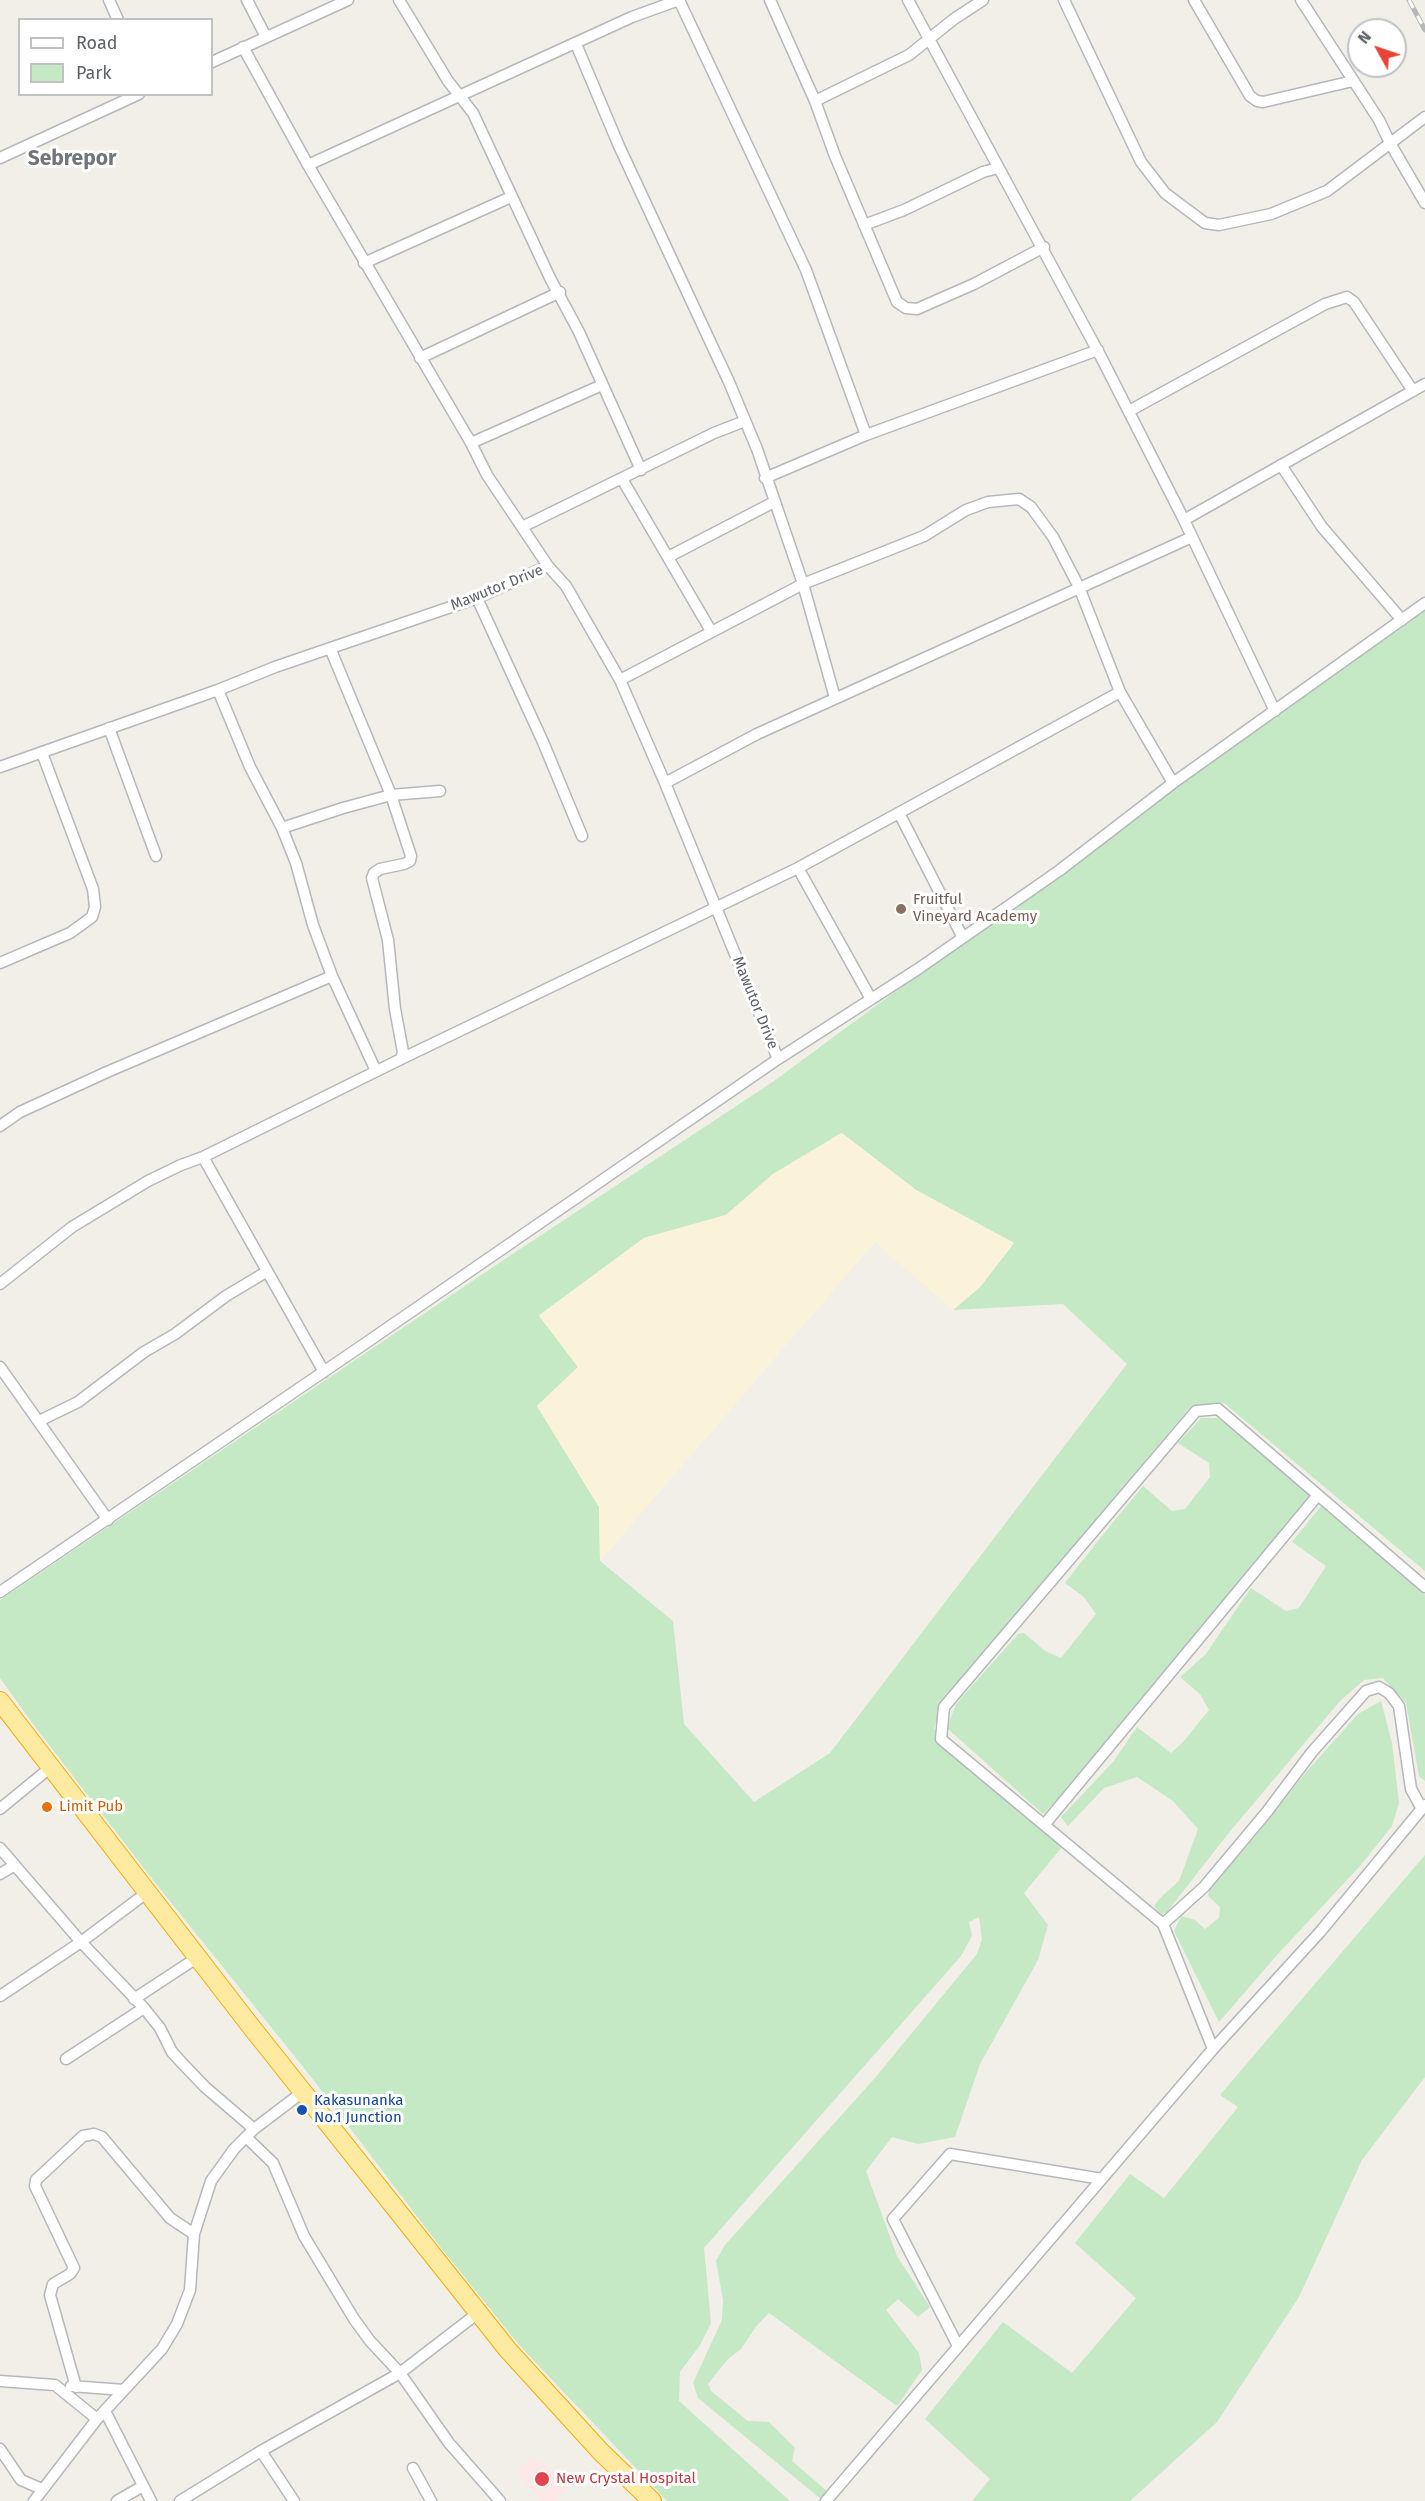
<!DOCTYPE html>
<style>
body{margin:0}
#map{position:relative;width:1425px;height:2501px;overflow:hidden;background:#f1efe8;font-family:"Fira Sans",sans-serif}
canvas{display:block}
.legend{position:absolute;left:18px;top:18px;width:195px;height:78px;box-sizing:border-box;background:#fff;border:2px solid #bfc1c3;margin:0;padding:8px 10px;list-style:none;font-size:18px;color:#5f6368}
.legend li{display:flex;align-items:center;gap:12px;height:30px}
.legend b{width:30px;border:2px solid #bfc1c3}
.north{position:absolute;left:1347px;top:18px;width:60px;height:60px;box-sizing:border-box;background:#fff;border:2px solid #bfc1c3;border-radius:50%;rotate:310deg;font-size:16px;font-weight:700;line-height:24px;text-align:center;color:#5f6368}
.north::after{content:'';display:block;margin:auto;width:21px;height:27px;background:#ea4335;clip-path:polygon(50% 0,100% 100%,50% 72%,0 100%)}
</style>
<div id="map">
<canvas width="1425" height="2501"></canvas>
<ul class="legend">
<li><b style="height:8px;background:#fff"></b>Road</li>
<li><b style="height:16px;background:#c5e8c5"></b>Park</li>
</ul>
<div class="north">N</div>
</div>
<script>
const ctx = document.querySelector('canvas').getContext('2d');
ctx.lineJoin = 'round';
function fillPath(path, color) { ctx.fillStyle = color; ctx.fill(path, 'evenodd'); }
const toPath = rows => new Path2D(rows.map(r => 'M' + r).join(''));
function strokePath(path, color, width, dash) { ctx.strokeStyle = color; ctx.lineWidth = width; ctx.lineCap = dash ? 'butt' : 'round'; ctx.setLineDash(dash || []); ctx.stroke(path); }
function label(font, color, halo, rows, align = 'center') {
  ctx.font = font + ' "Fira Sans",sans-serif'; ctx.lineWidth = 6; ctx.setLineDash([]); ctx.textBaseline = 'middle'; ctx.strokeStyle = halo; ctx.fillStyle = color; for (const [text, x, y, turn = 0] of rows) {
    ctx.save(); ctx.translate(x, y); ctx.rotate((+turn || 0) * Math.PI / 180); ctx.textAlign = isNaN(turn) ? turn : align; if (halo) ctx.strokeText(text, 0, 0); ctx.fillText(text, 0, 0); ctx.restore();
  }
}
fillPath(toPath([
 [532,2455,571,2486,554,2501,541,2501,516,2472]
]), '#fce8e6');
fillPath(toPath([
 [1425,600,1425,1571,1224,1403,1191,1406,943,1702,934,1728,943,1748,1063,1846,1024,1893,1048,1925,1038,1960,980,2064,955,2137,918,2144,892,2137,866,2171,897,2256,930,2307,918,2317,898,2299,886,2310,919,2353,922,2370,897,2406,769,2313,757,2325,741,2349,728,2359,708,2384,711,2391,748,2421,769,2422,795,2448,792,2461,828,2492,821,2499,698,2398,693,2383,722,2320,723,2300,716,2261,725,2245,874,2079,977,1954,982,1939,979,1917,969,1922,972,1936,961,1956,704,2248,711,2323,700,2345,680,2372,679,2401,790,2501,667,2501,520,2346,441,2248,312,2078,153,1880,33,1724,0,1678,0,1600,499,1263,774,1081],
 [841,1133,916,1190,1014,1243,980,1287,953,1310,1063,1304,1127,1364,830,1753,754,1802,684,1724,673,1621,600,1561,599,1507,537,1406,578,1367,539,1315,644,1238,726,1215,773,1174],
 [1201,1418,1218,1418,1233,1430,1311,1493,1310,1501,1163,1673,1072,1785,1043,1814,947,1728,956,1704,1018,1634,1024,1633,1045,1651,1061,1658,1096,1614,1084,1597,1065,1583,1101,1537,1143,1486,1172,1511,1185,1509,1210,1477,1209,1463,1178,1443],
 [1321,1506,1425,1595,1425,1781,1419,1776,1406,1703,1383,1678,1364,1680,1340,1701,1227,1835,1167,1912,1161,1915,1154,1906,1160,1898,1179,1881,1198,1829,1173,1801,1137,1777,1104,1788,1068,1826,1061,1817,1113,1762,1137,1727,1171,1753,1184,1741,1209,1710,1200,1694,1180,1677,1205,1655,1251,1588,1286,1611,1299,1608,1326,1566,1292,1542],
 [1381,1701,1392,1743,1399,1803,1392,1826,1360,1866,1277,1955,1219,2022,1174,1931,1181,1916,1195,1920,1205,1929,1219,1918,1220,1907,1208,1896,1210,1888,1258,1833,1307,1771,1358,1714],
 [1425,1855,1425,2077,1362,2160,1299,2297,1217,2422,1130,2501,972,2501,990,2479,925,2419,1003,2322,1072,2373,1136,2298,1075,2243,1130,2174,1164,2198,1238,2107,1220,2095]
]), '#c5e8c5');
fillPath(toPath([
 [842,1133,916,1190,1014,1243,980,1287,953,1310,875,1242,600,1561,599,1507,537,1406,578,1367,539,1316,644,1238,726,1215,773,1174]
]), '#fbf3d9');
const minor = toPath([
 [109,0,118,20],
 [247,0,266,37],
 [399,0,448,81,473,113,550,278,579,332,641,470],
 [679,0,806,270,866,435],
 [770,0,815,101,835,156,897,302,906,308,917,309,974,284,1044,247],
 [908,0,1101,357,1184,520,1275,711],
 [1064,0,1141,162,1165,193,1205,223,1219,225,1271,214,1327,191,1425,117],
 [1194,0,1250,96,1257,101,1263,102,1353,81],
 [1301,0,1379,120,1390,143,1425,203],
 [576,44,619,146,729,382,757,449,803,584,835,698],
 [243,47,308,165,471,443,487,475,548,566],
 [212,62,348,0],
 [815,101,909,55,954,19,983,0],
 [0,158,139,94],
 [308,165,632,17,679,0],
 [864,225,904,210,983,172,998,168],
 [364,263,511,197],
 [420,358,560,292],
 [1129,411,1325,304,1347,297,1354,302,1413,391],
 [471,443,602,385],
 [1281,465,1322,527,1402,620],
 [765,478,866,435,1098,350],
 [622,479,711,631],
 [1184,520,1425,384],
 [522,527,714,433,745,421],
 [668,557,774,502],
 [477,598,543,742,582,836],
 [330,648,391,795,411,856,410,861,404,864,380,869,374,873,372,878,388,940,395,1009,403,1052,401,1059],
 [620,680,803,584,924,536,966,510,988,502,1019,499,1031,507,1053,537,1079,587,1120,692,1173,783],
 [218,690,250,767,282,828,296,863,313,925,332,976,376,1071],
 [109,728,156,856],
 [0,767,218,690,275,667,477,598,548,566,566,586,620,680,665,783,778,1059],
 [665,783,757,734,1192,537],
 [899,813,962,936],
 [282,828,343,808,391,795,440,791],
 [798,868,871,999],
 [0,963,70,933,92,917,95,907,93,889,42,753],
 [0,1126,20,1112,107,1072,332,976],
 [0,1284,72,1227,148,1181,181,1165,203,1157],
 [0,1367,108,1520],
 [324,1372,203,1157,401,1059,798,868,1120,692],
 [39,1421,78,1402,144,1352,175,1334,226,1296,266,1272],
 [0,1592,357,1349,778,1059,918,969,1060,870,1173,783,1425,603],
 [0,1809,51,1767],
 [1044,1825,1318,1495],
 [0,1848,81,1942,149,1891],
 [0,1874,15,1865],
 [1163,1924,1204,1887,1266,1813,1312,1752,1366,1691,1379,1687,1389,1693,1399,1706,1411,1789,1422,1809],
 [0,1996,81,1942,144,2008,160,2028,172,2052,183,2064,205,2087,254,2129],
 [134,1999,198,1957],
 [1213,2049,1163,1924,941,1739,944,1707,1196,1411,1218,1409,1425,1587],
 [66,2059,144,2008],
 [246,2137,273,2163,304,2236,354,2319,370,2341,400,2373,449,2443,500,2501],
 [958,2346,893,2219,950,2154,1102,2179],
 [0,2381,55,2385,97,2419],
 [71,2386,124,2390],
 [76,2387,50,2295,53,2284,70,2274,74,2268,35,2186,36,2180,83,2136,94,2134,102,2137,170,2218,194,2234],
 [105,2411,151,2501],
 [0,2449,21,2480,42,2489],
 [261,2451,294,2501],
 [413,2468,431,2501],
 [34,2501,97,2419,162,2349,177,2324,190,2290,194,2234,211,2181,234,2149,254,2129,304,2091],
 [117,2501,143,2486],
 [180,2501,261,2451,400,2373,478,2313],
 [826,2501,1213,2049,1320,1932,1425,1805]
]);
const trunk = toPath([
 [0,1701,249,2024,508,2350,601,2452,652,2501]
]);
strokePath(minor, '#b5b8bc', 13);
strokePath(trunk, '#f9ab00', 20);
strokePath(minor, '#fff', 10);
strokePath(trunk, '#feeaa1', 18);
const rail = toPath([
 [1409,0,1425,30]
]);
strokePath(rail, '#b6b7b8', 5);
strokePath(rail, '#fff', 3, [9]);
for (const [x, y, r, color] of [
 [901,909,6,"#8d6e63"],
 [47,1807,6,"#e8710a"],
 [302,2110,6,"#1a4fb4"],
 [542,2479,8,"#e0444e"]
]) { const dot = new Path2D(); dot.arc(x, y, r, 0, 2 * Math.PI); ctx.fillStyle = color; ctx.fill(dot); strokePath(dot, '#fff', 2); }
label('15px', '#5f6368', '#fff', [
 ["Mawutor Drive",497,588,-22],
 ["Mawutor Drive",755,1003,68]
]);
label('15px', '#785e54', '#fff', [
 ["Fruitful",913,900],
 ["Vineyard Academy",913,917]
], 'left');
label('15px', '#c56008', '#fff', [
 ["Limit Pub",59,1807]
], 'left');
label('15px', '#164399', '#fff', [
 ["Kakasunanka",314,2101],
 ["No.1 Junction",314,2118]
], 'left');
label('15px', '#be3a42', '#fff', [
 ["New Crystal Hospital",556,2479]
], 'left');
label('bold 21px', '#70757a', '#fff', [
 ["Sebrepor",72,159]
]);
</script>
